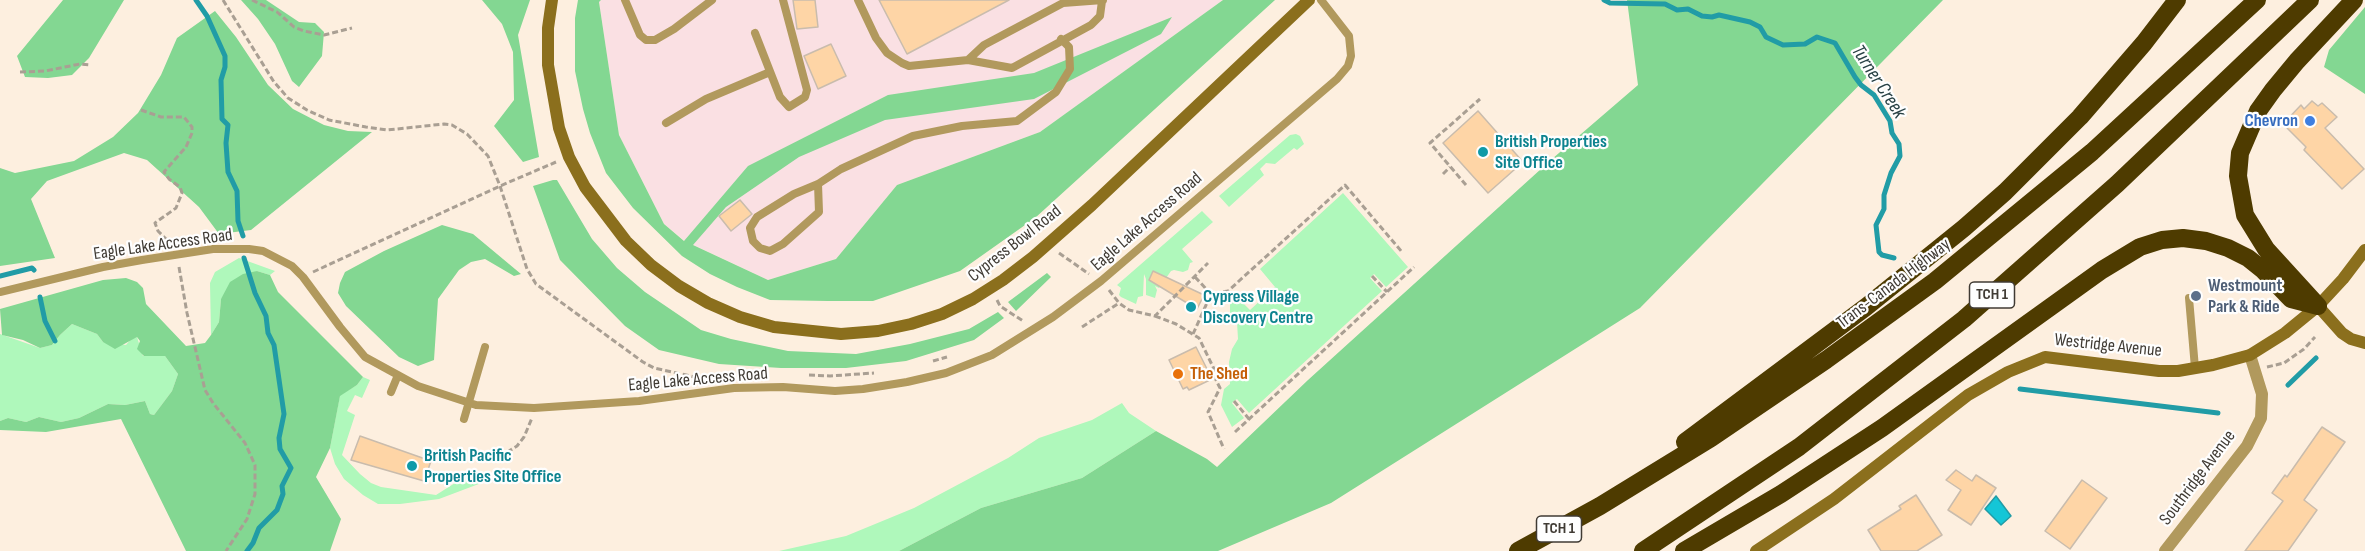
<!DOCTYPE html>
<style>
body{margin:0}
canvas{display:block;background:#fdefdf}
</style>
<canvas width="2365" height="551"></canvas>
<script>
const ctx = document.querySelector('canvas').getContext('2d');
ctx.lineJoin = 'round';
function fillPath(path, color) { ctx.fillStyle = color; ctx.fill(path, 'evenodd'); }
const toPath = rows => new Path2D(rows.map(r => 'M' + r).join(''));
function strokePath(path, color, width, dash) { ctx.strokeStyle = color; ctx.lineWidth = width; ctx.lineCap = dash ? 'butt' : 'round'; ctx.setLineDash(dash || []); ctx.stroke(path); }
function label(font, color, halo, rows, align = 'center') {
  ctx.font = font + ' "Sofia Sans Condensed",sans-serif'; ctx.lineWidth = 4.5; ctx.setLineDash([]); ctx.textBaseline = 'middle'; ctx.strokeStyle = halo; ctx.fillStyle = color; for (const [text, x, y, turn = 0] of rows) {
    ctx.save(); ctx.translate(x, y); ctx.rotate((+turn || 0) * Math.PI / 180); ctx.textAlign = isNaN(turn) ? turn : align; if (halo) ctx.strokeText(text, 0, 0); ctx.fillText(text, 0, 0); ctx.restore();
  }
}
fillPath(toPath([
 [601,0,1223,0,1040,132,897,185,836,259,768,280,685,241,664,224,619,135,599,2]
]), '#fae0e3');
fillPath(toPath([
 [1296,134,1300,136,1304,144,1297,150,1294,148,1275,164,1266,163,1260,169,1264,175,1229,207,1219,196,1290,135],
 [1343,193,1408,267,1386,287,1374,274,1370,278,1382,291,1249,413,1237,399,1234,401,1232,403,1244,418,1232,427,1221,405,1224,389,1230,384,1229,362,1232,349,1238,339,1237,322,1230,313,1230,302,1235,295,1250,310,1275,287,1260,269],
 [1202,211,1213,222,1182,249,1193,262,1190,263,1188,270,1183,272,1174,270,1171,271,1159,288,1155,286,1157,290,1155,298,1146,295,1146,279,1144,274,1143,296,1138,297,1136,304,1121,297,1119,295,1121,288,1117,285],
 [239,258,275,271,270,275,257,271,221,299,219,322,211,335,210,283,215,272],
 [72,324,97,334,103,342,126,345,132,338,137,337,143,356,165,356,178,374,172,391,154,415,150,414,145,401,125,405,108,404,79,418,61,422,39,417,26,422,8,418,0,421,0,334,40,348,52,345,60,335],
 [363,377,370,380,362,398,355,395,347,411,355,415,342,455,360,474,371,483,381,487,436,495,474,471,484,482,439,499,400,504,378,504,363,495,344,479,335,464,330,448,340,395,357,385],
 [1122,403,1129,413,1156,431,1082,478,981,508,899,551,779,551,846,536,914,508,1008,458,1039,438,1092,420]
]), '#aff8bb');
fillPath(toPath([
 [63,0,124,0,89,58,72,75,48,78,25,77,17,56],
 [241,0,266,0,299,22,315,23,324,32,322,56,299,87,292,81,275,44,258,19],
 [482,0,530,0,518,35,539,157,523,162,494,126,514,100,513,52,502,24],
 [578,0,601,0,599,2,619,135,664,224,684,241,748,166,888,95,1034,73,1172,17,1161,34,1034,99,885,120,799,157,726,207,693,245,768,280,836,259,897,185,1040,132,1223,0,1275,0,1035,218,960,271,873,301,828,301,770,300,737,287,710,274,682,256,633,208,606,173,590,133,583,109,575,71,575,18],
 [1627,0,1943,0,1640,308,1331,503,1218,551,899,551,981,508,1082,478,1156,431,1207,459,1217,467,1308,380,1552,159,1638,85],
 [2365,7,2365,94,2324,67,2329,50],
 [215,11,236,37,268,85,293,109,324,125,348,131,372,132,251,230,219,234,199,207,147,160,124,153,47,181,31,199,55,258,0,266,0,168,15,173,74,161,113,137,138,113,161,75,177,38],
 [553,180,557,180,592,239,617,268,645,292,701,330,731,339,788,351,856,354,910,344,969,329,998,312,1004,318,974,340,906,361,846,368,781,368,719,364,659,350,625,326,560,260,533,186],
 [442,225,473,234,521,274,514,276,485,259,471,262,459,270,438,299,434,360,418,366,399,357,346,306,338,293,340,283,345,272,384,251],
 [257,271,270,275,278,292,363,377,357,385,340,396,330,448,316,477,341,519,330,551,186,551,121,419,46,432,0,430,0,421,8,418,26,422,39,417,61,422,79,418,108,404,125,405,145,401,150,414,154,415,172,391,178,374,165,356,144,356,137,349,140,341,137,337,115,349,103,342,97,334,72,324,60,335,52,345,40,348,23,340,2,335,0,309,103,280,126,278,137,282,143,288,146,304,186,346,205,343,211,335,219,322,221,299,230,282,243,274],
 [1047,273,1051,277,1016,311,1008,302]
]), '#83d792');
const water = toPath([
 [1996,496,2011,516,2001,525,1985,509,1996,496]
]);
fillPath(water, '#14c6d7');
strokePath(water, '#219ca6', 1.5);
strokePath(toPath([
 [196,0,207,16,225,56,225,67,221,80,222,119,228,125,226,143,228,172,237,191,238,221,243,236],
 [1604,0,1610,3,1665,4,1677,10,1688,9,1702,16,1712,17,1719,15,1750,22,1760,27,1766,37,1783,45,1805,44,1817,37,1835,43,1855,77,1861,85,1874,95,1890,121,1892,133,1899,144,1900,156,1891,173,1884,195,1884,209,1876,225,1879,252,1882,255,1894,258],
 [244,258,255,293,266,316,268,333,274,345,284,414,279,438,280,449,291,468,282,486,283,494,277,510,259,528,253,543,247,551],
 [0,276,32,268,34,270],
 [40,297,45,321,55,341],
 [2288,385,2316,358],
 [2020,389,2218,413]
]), '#219ca6', 5);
const building = toPath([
 [793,0,815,0,818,27,797,29,793,0],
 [879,0,1009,0,907,54,879,0],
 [831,44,846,76,818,89,804,56,831,44],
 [2312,101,2318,106,2322,103,2337,117,2325,128,2364,169,2342,189,2304,150,2306,147,2283,124,2301,105,2304,109,2312,101],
 [1478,111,1523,162,1488,193,1443,143,1478,111],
 [740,200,752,214,731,231,719,216,740,200],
 [1153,271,1204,295,1197,309,1149,280,1153,271],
 [1196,347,1212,379,1189,390,1187,387,1183,389,1169,360,1196,347],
 [2322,427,2345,442,2304,500,2317,510,2288,551,2245,551,2283,501,2272,493,2285,475,2287,477,2322,427],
 [360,436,431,461,424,481,351,460,360,436],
 [1956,470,1972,481,1976,475,1996,488,1971,525,1948,510,1961,490,1946,480,1956,470],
 [2082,480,2107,498,2070,549,2045,531,2082,480],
 [1916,495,1942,535,1917,551,1881,551,1868,530,1901,509,1899,506,1916,495]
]);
fillPath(building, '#fed5a6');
strokePath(building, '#c9bcad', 1.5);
strokePath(toPath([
 [223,0,274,82,288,98,307,110,329,120,366,127,387,130,444,124,452,125,467,134,488,156,500,186,527,269,536,284,643,362,654,368,695,377,706,377],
 [252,0,277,12,294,27,304,31,324,35,352,28],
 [20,72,45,71,80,64,91,65],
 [141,110,161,117,184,117,192,127,192,133,186,147,164,172,169,179,180,187,182,193,176,208,155,223,158,231,171,244],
 [1443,174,1450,167],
 [1466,185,1430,143,1480,99],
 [1059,253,1089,274],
 [179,267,187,313,205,390,213,403,245,443,255,465,255,494,247,519,226,551],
 [313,272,500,186,556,162],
 [1372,276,1387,292],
 [1195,277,1211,294,1228,291,1345,185,1402,252],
 [1109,290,1119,303,1129,310,1155,316,1208,263],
 [997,300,1000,306,1023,321],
 [1155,316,1176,324,1199,338,1215,371,1216,380,1220,388,1208,412,1224,449],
 [1082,327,1119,303],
 [1193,334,1211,294],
 [933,361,947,357],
 [2267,367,2284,363,2304,349,2315,337],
 [809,375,830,376,874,373],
 [1234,401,1249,419],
 [1235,432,1414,267],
 [490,458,506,453,517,446,524,437,532,418]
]), '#a99f93', 3, [6, 3]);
strokePath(toPath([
 [625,0,640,35,646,40,655,40,674,29,712,0],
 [858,0,876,38,887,53,902,63,909,66,968,60,1012,68,1091,25,1100,16,1102,1],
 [755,33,780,97,789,107,805,97,807,90,783,0],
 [968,60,984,45,1063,3,1103,0],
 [666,123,706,99,770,72],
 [818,184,819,212,783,244,770,251,760,248,753,241,750,228,757,217,794,194,818,184,841,169,913,136,962,126,1017,121,1056,92,1070,69,1069,47,1061,39],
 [0,292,103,267,142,260,213,249,249,249,263,251,292,266,303,277,340,327,365,357,418,386,476,405,534,408,639,401,734,388,783,387,835,391,863,389,907,382,946,373,992,355,1053,317,1101,281,1337,79,1348,66,1351,56,1349,36,1321,0],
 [2189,298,2195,368],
 [391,392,398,375],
 [464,419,485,347]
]), '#b1995d', 8);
strokePath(toPath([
 [2165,551,2247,446,2261,418,2262,394,2250,355]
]), '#b1995d', 12);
strokePath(toPath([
 [552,0,548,28,548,65,559,128,569,157,585,187,626,241,651,265,679,286,708,303,740,317,774,327,841,334,878,331,911,324,942,314,973,299,1003,280,1033,257,1092,205,1309,0],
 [2318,306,2342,333,2351,339,2365,343],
 [1756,551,1834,499,1968,395,2008,372,2045,357,2159,371,2178,371,2213,365,2250,355,2285,333,2318,306,2343,279,2365,250]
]), '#8b6f1d', 12);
strokePath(toPath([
 [2318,306,2266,249,2245,215,2238,176,2240,153,2258,111,2273,90,2297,61,2354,0],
 [1685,442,1866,307,1964,228,2005,192,2080,117,2144,43,2177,0],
 [1518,551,1600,506,1711,438,1826,360,1935,281,2092,152,2257,0],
 [1643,551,1799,447,1964,319,2117,184,2310,0],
 [1684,551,1781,494,1882,428,2102,270,2140,247,2162,240,2183,238,2206,241,2228,248,2248,258,2263,270,2291,299,2318,306]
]), '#4e3b00', 18);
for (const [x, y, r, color] of [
 [2310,121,6,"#3f7fe0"],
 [1483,152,6,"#0f9aa8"],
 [2196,296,6,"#5c6f8a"],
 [1191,307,6,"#0f9aa8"],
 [1178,374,6,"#e8710a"],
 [412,466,6,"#0f9aa8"]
]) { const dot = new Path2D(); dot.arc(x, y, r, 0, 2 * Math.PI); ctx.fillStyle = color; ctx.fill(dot); strokePath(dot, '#fefefe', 2); }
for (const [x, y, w] of [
 [1992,295,45],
 [1559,529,45]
]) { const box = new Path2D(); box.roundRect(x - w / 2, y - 13, w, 26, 4.5); ctx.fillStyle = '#fefefe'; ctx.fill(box); strokePath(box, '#403b34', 1.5); }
label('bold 16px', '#403b34', null, [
 ["TCH 1",1992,295],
 ["TCH 1",1559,529]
]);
label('bold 18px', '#366cbe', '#fefefe', [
 ["Chevron",2298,121]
], 'right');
label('bold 18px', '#0d838f', '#fefefe', [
 ["British Properties",1495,142],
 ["Site Office",1495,163],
 ["Cypress Village",1203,297],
 ["Discovery Centre",1203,318],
 ["British Pacific",424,456],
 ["Properties Site Office",424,477]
], 'left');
label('18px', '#403b34', '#fefefe', [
 ["Eagle Lake Access Road",1147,222,-41],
 ["Cypress Bowl Road",1015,244,-38],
 ["Eagle Lake Access Road",163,245,-8],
 ["Trans-Canada Highway",1894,284,-37],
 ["Westridge Avenue",2108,346,6],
 ["Eagle Lake Access Road",698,380,-5],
 ["Southridge Avenue",2198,478,-53]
]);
label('bold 18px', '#4e5e75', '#fefefe', [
 ["Westmount",2208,286],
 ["Park & Ride",2208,307]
], 'left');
label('bold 18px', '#c56008', '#fefefe', [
 ["The Shed",1190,374]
], 'left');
label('italic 20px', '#284144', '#fefefe', [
 ["Turner Creek",1878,82,57]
]);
</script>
